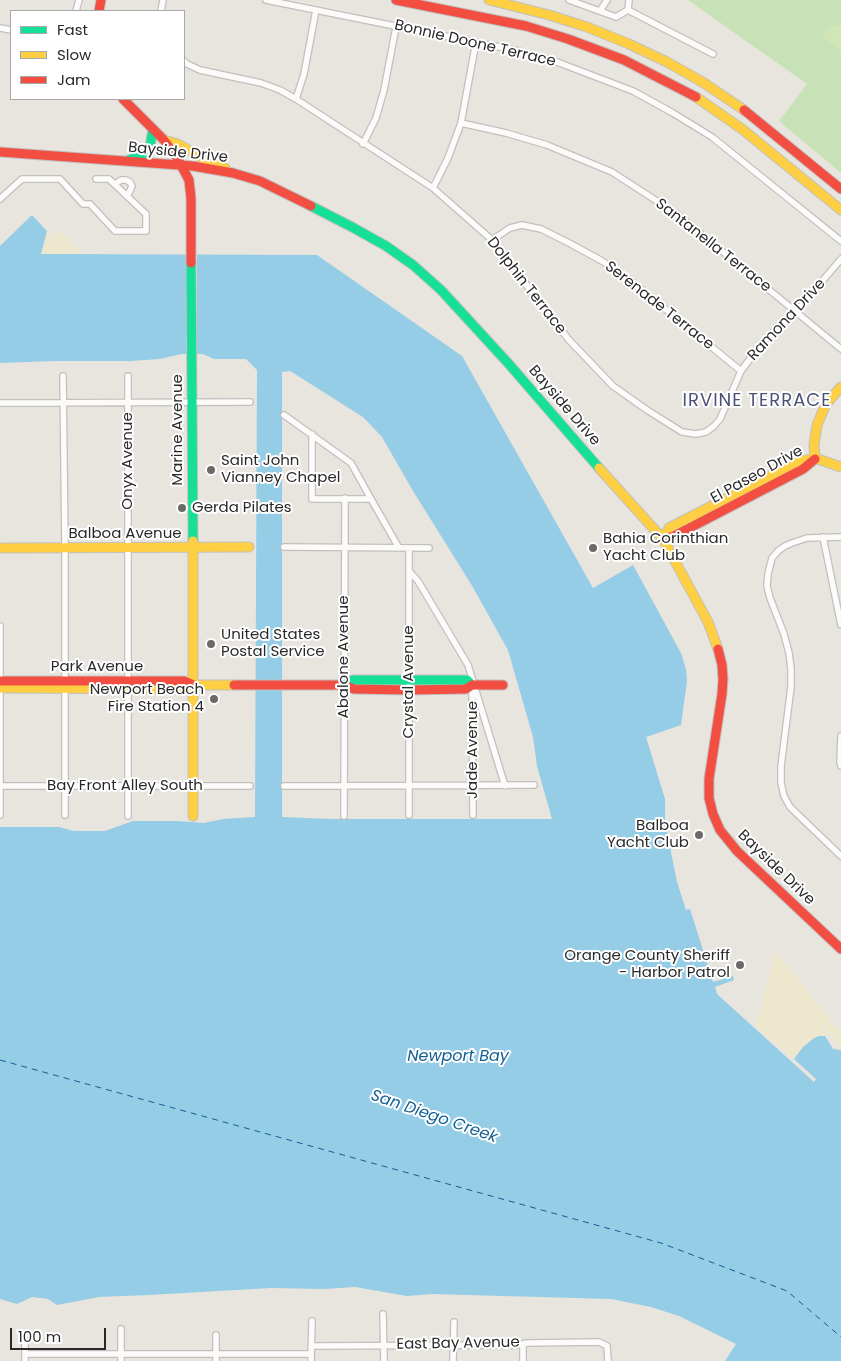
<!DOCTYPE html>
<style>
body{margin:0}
#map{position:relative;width:841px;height:1361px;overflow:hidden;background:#e8e4de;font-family:Poppins,sans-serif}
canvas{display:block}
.legend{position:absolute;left:10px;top:10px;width:175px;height:90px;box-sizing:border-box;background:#fff;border:1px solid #a9a9a9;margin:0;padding:6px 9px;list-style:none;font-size:15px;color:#292929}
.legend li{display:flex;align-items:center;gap:10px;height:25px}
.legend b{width:25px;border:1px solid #a9a9a9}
.scale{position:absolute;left:10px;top:1328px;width:96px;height:22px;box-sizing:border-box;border:2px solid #292929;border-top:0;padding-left:6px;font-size:15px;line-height:18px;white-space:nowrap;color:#292929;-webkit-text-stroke:4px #fff;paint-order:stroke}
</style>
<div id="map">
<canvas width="841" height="1361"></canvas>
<ul class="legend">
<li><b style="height:6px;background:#16e098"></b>Fast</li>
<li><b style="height:6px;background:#ffcf43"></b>Slow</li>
<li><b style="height:6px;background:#f24e42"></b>Jam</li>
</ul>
<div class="scale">100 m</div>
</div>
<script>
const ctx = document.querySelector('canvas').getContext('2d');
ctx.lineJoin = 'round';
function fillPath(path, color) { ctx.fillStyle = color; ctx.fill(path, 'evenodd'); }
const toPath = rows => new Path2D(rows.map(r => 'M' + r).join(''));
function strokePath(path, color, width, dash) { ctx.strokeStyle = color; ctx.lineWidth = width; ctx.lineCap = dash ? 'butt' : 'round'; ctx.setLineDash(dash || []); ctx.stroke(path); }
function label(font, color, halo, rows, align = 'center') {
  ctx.font = font + ' Poppins,sans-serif'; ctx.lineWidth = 4; ctx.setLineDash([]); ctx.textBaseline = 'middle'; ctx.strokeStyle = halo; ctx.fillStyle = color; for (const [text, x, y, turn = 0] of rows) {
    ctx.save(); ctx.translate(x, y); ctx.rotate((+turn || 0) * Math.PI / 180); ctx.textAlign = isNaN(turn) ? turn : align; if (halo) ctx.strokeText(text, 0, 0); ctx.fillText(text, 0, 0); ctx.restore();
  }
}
fillPath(toPath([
 [688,0,841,0,841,173,779,121,807,84]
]), '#c8e2b8');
fillPath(toPath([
 [60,230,81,251,84,253,41,254,47,231,53,237],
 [775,951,778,957,790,966,792,972,795,974,814,1001,818,1003,826,1012,830,1021,841,1033,841,1050,833,1038,822,1026,821,1027,825,1036,819,1036,796,1055,794,1059,756,1027]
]), '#ece7cd');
fillPath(toPath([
 [841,23,841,51,822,37,832,24,837,27]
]), '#d1e6b6');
fillPath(toPath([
 [32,215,47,231,41,254,317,255,462,356,593,588,633,565,681,653,686,669,687,681,681,725,646,737,665,799,665,822,677,882,686,910,690,909,713,982,733,976,734,980,715,987,717,994,814,1082,816,1079,794,1059,803,1047,814,1038,819,1036,825,1036,833,1049,841,1050,841,1361,725,1361,736,1344,679,1316,651,1307,611,1299,432,1294,407,1296,355,1287,324,1289,271,1288,149,1295,99,1297,57,1305,48,1299,32,1297,17,1304,0,1299,0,827,59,827,74,831,105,831,133,821,176,821,204,823,223,819,255,817,257,370,246,359,214,359,203,354,181,354,160,359,130,361,54,361,0,363,0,246],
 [290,371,363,417,382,437,413,491,471,584,508,650,533,737,537,766,552,819,330,819,282,817,282,372]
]), '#95cce6');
fillPath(toPath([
 [186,254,197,254,197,357,186,357]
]), '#e8e4de');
strokePath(toPath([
 [0,1060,661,1243,787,1291,841,1337]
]), '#125f93', 1, [6, 5]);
const street = toPath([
 [266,0,519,51,557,62,633,91,673,113,712,137,841,241],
 [569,0,616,17,628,10],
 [629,0,628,10,713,54],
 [76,11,79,0],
 [161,11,163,0],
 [600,11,607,0],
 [0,28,11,30],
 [184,61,187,64,200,70,261,83,280,90,296,99,433,188,492,240,569,340,613,386,647,410,682,432,696,434,706,432,714,426,720,419,741,371,761,344,778,327,796,312,841,259],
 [296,99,304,74,316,10],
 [461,123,506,133,547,145,612,172,677,214,841,349],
 [363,144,376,118,384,90,396,27],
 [115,184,121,180,126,180,130,182,132,186,130,191,127,196],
 [433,188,448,158,461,123,476,42],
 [0,199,22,179,60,179,83,204,90,204,115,231,146,231,146,214,109,179,96,179],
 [492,240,510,228,522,225,541,229,571,244,602,261,630,280,741,371],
 [63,376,65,548,65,815],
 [128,376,128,816],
 [0,403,250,402],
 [284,415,351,463,371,499,399,548],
 [312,434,312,499,371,499],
 [823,537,841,625],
 [841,537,807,538,792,543,785,546,778,551,772,558,768,574,767,586,770,598,784,634,789,653,791,669,791,687,781,766,781,783,784,796,790,807,841,856],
 [284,547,429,548],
 [409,548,409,815],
 [409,571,418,581,468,665,505,786],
 [0,626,0,815],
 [472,685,473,815],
 [841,736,840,761,841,766],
 [0,786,250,786],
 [284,786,534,785],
 [344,816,345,498],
 [383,1314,384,1361],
 [311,1346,518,1345,527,1343,599,1342,607,1346,608,1361],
 [25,1354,311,1354],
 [25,1361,25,1340],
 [121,1361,121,1329],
 [216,1361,216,1335],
 [311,1361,312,1321],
 [453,1361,454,1322],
 [523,1361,523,1344]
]);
const fast = toPath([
 [129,160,149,152,153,129],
 [311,206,352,227,386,246,413,265,441,290,508,363,599,468],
 [191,263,193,541],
 [344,685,353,680,467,680,472,685]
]);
const slow = toPath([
 [489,0,549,15,587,27,629,44,667,62,704,83,744,110],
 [696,97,742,129,841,210],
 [164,140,178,144,204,159,225,168],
 [815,458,814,445,817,425,826,404,841,387],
 [599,468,663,539,708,622,718,649],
 [663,539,669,528,797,462,815,458,841,467],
 [0,548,249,547],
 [0,688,184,689,194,685,234,685],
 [193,816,193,541]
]);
const jam = toPath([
 [396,0,526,26,568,39,624,60,696,97],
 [99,11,101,0],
 [123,99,163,139,175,154,189,180,191,198,191,263],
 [744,110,841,189],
 [0,152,193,166,233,173,260,181,311,206],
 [663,539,674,536,803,469,815,459],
 [718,649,722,665,723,679,722,694,709,779,709,798,713,814,720,830,737,851,841,949],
 [0,681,184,681,194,685],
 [234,685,344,685,354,689,409,690,466,689,472,685,503,685]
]);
strokePath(street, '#c1c0bf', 8);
strokePath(fast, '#c1c0bf', 11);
strokePath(slow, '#c1c0bf', 11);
strokePath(jam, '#c1c0bf', 11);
strokePath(street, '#fcfbfa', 5.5);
strokePath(fast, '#16e098', 9);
strokePath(slow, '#ffcf43', 9);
strokePath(jam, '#f24e42', 9);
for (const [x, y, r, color] of [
 [211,470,5,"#6c6a68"],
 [182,508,5,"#6c6a68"],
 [593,548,5,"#6c6a68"],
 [211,644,5,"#6c6a68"],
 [214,699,5,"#6c6a68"],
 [699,835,5,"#6c6a68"],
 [740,965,5,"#6c6a68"]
]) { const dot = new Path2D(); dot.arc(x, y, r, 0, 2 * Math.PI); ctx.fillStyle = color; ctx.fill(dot); strokePath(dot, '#fff', 2); }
label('15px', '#292929', '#fff', [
 ["Bonnie Doone Terrace",475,44,13],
 ["Bayside Drive",178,153,6],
 ["Santanella Terrace",713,246,38],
 ["Dolphin Terrace",526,286,52],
 ["Serenade Terrace",659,306,38],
 ["Ramona Drive",787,320,-47],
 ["Bayside Drive",564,406,49],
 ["Marine Avenue",178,430,-90],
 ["Onyx Avenue",128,461,-90],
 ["El Paseo Drive",757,475,-29],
 ["Balboa Avenue",125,534],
 ["Abalone Avenue",344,657,-90],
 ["Park Avenue",97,667],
 ["Crystal Avenue",409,682,-90],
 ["Jade Avenue",473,750,-90],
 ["Bay Front Alley South",125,786],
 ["Bayside Drive",776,868,44],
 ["East Bay Avenue",458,1344,-1]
]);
label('15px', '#292929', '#fff', [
 ["Saint John",221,461],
 ["Vianney Chapel",221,478],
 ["Gerda Pilates",192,508],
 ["Bahia Corinthian",603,539],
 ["Yacht Club",603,556],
 ["United States",221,635],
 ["Postal Service",221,652],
 ["Newport Beach",204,690,"right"],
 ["Fire Station 4",204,707,"right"],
 ["Balboa",689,826,"right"],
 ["Yacht Club",689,843,"right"],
 ["Orange County Sheriff",730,956,"right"],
 ["- Harbor Patrol",730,973,"right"]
], 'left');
label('italic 16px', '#125f93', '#fff', [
 ["Newport Bay",458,1057],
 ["San Diego Creek",434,1117,19]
]);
ctx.letterSpacing = '1px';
label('18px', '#4b5177', '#fff', [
 ["IRVINE TERRACE",757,401]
]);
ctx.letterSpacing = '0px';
</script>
